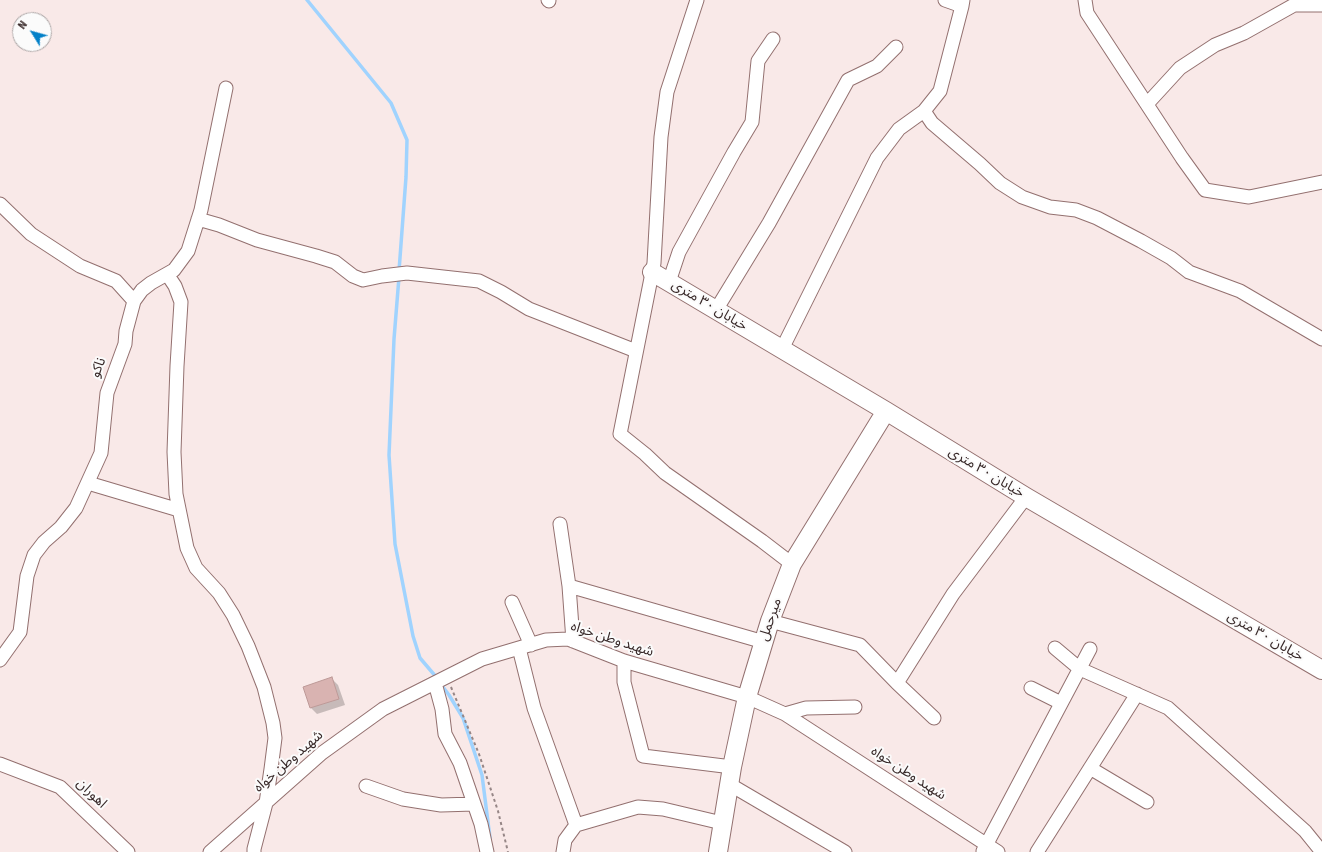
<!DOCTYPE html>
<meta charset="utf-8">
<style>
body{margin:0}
#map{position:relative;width:1322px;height:852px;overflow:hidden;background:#f9e9e8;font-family:"Source Sans 3",sans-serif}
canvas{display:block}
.north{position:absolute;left:12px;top:12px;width:40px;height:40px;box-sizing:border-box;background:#fbfbfb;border:1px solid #ada7a7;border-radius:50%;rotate:307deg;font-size:11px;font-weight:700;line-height:16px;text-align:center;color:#372828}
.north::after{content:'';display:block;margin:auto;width:14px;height:18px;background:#0280c8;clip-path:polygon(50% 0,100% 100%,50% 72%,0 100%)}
</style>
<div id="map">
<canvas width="1322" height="852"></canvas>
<div class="north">N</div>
</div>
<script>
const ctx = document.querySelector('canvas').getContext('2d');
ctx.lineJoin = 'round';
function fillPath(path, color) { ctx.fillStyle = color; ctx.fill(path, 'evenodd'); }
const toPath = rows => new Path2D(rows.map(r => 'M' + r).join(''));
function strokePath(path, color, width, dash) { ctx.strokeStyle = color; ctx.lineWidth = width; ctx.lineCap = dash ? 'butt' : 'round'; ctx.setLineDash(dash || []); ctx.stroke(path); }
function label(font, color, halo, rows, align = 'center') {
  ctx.font = font + ' "Source Sans 3","Noto Sans Arabic",sans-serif'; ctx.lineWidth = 4; ctx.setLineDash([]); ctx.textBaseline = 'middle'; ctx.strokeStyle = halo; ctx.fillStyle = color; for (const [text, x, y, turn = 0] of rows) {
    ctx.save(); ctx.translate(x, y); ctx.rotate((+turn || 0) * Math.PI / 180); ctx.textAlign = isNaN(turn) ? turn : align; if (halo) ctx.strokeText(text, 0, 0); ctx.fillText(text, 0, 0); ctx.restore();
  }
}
fillPath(toPath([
 [331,678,338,685,345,705,317,714,311,708,304,687]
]), '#0003');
strokePath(toPath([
 [307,0,391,103,407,140,406,177,399,271],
 [399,277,394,339,389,455,395,544,413,636,420,658,437,678],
 [440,683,449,695,463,718,482,775,490,838]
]), '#a0d3fe', 3.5);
const building = toPath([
 [332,677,339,699,310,708,303,687,332,677]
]);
fillPath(building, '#d9b3b1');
strokePath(building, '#bd9997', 1);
const street = toPath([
 [548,0,549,1],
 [697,0,667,92,661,137,654,263,620,434,645,454,665,473,762,541,792,564],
 [945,0,962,6],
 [1085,0,1087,13,1182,158,1205,190,1249,197,1322,182],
 [1147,104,1180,68,1215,45,1244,33,1294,5,1322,5],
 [924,111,932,123,980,164,1000,183,1022,197,1050,207,1076,210,1097,218,1141,241,1171,258,1189,272,1240,291,1322,339],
 [0,204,31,234,80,266,116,281,134,301],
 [198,219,219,225,257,240,316,256,335,262,353,276,363,280,382,276,407,273,479,281,501,292,529,309,636,351],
 [167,274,175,286,181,302,177,366,174,452,176,494,187,548,196,568,219,593,233,615,248,646,264,687,273,723,275,738,271,769,266,803,254,849,254,852],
 [669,282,679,252,734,152,752,122,758,61,773,39],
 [716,310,769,223,848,80,877,66,896,47],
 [782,349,877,158,899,129,924,111,940,91,962,6,963,0],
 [88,483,179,510],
 [560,524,569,586,573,641],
 [569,586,764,642],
 [512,602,531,645],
 [770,621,860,645,897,683],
 [519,648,534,708,576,825,638,807,663,809,722,823],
 [1055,648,1080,669,1168,708,1305,831,1322,852],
 [0,660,20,632,27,576,34,555,44,542,61,527,76,508,101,453,107,393,125,344,126,331,134,301,142,290,151,283,174,270,188,251,201,210,226,88],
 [624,661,624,682,643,756,732,767],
 [435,683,442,709,445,734,460,763,481,824,487,852],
 [1031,688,1061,703],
 [785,714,806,708,855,707],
 [934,718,897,683,953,594,1026,497],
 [0,764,60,787,128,852],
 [1090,768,1147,802],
 [729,784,845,852],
 [366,786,403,799,441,805,474,804],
 [983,851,1090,649],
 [210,852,322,753,383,709,482,659,546,640,568,639,624,661,747,697,785,714,998,852],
 [563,852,565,840,576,825],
 [1037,852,1137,694]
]);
const secondary = toPath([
 [652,272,886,411,1026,497,1322,670],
 [718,852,732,767,747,697,770,621,792,564,886,411]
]);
strokePath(street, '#93706f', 15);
strokePath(secondary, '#93706f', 20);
strokePath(toPath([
 [451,687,479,754,498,811,508,852]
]), '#968686', 2, [3, 3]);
strokePath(street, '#fff', 13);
strokePath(secondary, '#fff', 18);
label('14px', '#372828', '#fbfbfb', [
 ["خیابان ۳۰ متری",709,306,31],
 ["ناکو",99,368,-69],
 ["خیابان ۳۰ متری",986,473,31],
 ["میرحمل",771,620,-71],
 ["خیابان ۳۰ متری",1265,637,30],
 ["شهید وطن خواه",612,640,18],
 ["شهید وطن خواه",289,762,-41],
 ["شهید وطن خواه",908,774,33],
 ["اهوران",91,794,44]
]);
</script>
